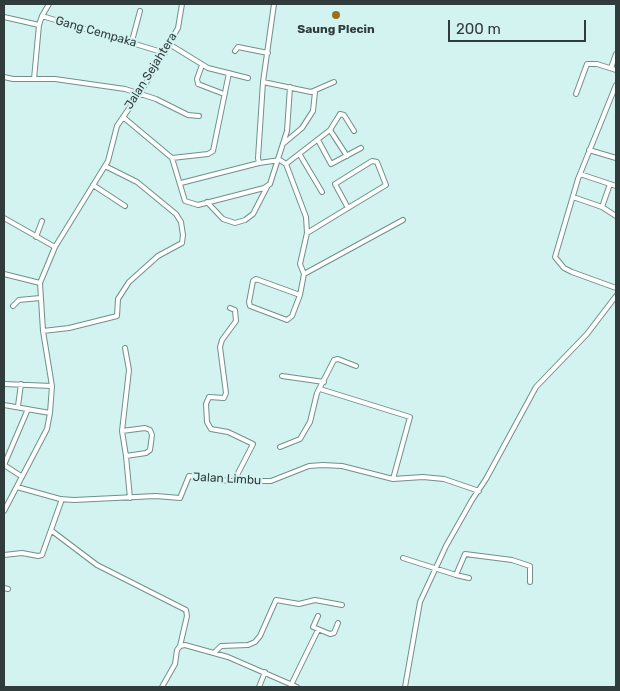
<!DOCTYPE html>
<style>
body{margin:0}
#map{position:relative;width:620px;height:691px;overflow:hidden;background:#d2f3f0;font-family:Rubik,sans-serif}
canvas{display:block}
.frame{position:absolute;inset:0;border:5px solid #2f3c3b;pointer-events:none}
.scale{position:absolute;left:448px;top:20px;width:138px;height:22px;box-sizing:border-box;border:2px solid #2f3c3b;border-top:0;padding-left:6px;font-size:15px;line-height:18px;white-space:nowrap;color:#2f3c3b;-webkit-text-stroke:4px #d2f3f0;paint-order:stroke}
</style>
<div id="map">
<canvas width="620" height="691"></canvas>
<div class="frame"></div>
<div class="scale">200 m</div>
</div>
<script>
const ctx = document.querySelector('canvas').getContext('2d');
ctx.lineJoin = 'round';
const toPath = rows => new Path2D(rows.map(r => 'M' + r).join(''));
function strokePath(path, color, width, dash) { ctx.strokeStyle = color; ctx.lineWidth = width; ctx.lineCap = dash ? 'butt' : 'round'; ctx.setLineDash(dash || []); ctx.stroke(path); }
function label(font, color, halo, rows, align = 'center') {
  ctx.font = font + ' Rubik,sans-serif'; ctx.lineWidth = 4; ctx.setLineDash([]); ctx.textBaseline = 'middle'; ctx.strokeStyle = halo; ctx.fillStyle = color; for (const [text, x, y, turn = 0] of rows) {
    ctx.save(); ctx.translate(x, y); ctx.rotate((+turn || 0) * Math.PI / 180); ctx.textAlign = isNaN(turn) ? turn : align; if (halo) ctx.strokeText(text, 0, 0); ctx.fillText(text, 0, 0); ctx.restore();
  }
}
const street = toPath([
 [274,4,263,82,258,158,259,163,280,160,286,164],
 [42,16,49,4],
 [4,17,39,25,42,16,165,53],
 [132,41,140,11],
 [169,44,208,68,248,78],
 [235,51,238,47,268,53],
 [202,65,197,79,198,84,224,94],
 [611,68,616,54],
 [4,77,13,79,55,79,125,89,156,99,188,115,199,116],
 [34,79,39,25],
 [263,82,311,92,334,82],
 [616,85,578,179,555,257,564,268,572,272,616,288],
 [576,94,587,64,597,64,616,70],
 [123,117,172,158,185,201,198,205,264,188,270,184,287,131,290,87],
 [330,130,347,156],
 [318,140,331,164,361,148],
 [284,143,302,128,313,111,315,92],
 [589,150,616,158],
 [300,155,322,192],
 [172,158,208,154,213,151,229,73],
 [286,164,306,217,307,233,300,264,304,274,403,220],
 [286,164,330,130,340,114,344,115,354,131],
 [580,174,616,186],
 [181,183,259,163],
 [93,185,125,206],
 [573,197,602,207,616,216],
 [207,202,223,219,235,223,245,220,253,214,267,187],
 [602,207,610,184],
 [4,218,55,247],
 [307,233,348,208,386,185,377,162,372,161,335,184,348,208],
 [36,237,42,221],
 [4,274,40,283],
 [300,295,256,279,253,281,249,302,250,306,287,320,292,316,300,295,304,274],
 [13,306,19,300,40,298],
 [230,308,235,310,236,321,222,340,220,347,226,393,224,398,209,397,206,404,207,422,211,429,228,432,253,444,234,481],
 [43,331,69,328,117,316,118,299,129,282,158,256,182,243,183,235,181,222,176,214,137,182,105,166],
 [125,348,129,370,122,431,126,456],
 [282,376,324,382],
 [4,384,52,386],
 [320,389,410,417,393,479],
 [4,405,50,413],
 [18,406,21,384],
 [122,431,145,428,150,430,152,435,150,450,146,453,126,456,130,498],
 [280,447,300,439,310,422,317,393,334,360,338,359,356,366],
 [21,476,4,465,28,409],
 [17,487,60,499,74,500,156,496,180,498,189,476,229,481,271,481,309,466,323,465,342,466,393,479,423,477,444,479,479,491],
 [4,511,47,429,50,413,52,386,43,331,40,283,55,247,108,161,117,126,143,88,178,28,182,4],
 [52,531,97,565,186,610,187,616,180,646],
 [4,555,22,553,38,556,42,555,62,499],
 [403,558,456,575,465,554,512,560,530,566,530,582],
 [456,575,469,578],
 [4,588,8,589],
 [318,616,313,627,330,634,334,633,338,623],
 [214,653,221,646,248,645,255,642,260,636,276,600,299,604,315,600,342,605],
 [291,685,318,630],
 [162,687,175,664,177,650,180,646,185,645,228,657,297,687],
 [259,687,265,672],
 [405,687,420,602,446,546,472,500,486,479,536,387,587,334,616,296]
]);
strokePath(street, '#718f8d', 6);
strokePath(street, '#fff', 4);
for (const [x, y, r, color] of [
 [336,15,5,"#9a6f1d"]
]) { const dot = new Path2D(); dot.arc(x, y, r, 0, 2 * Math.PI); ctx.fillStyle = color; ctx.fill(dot); strokePath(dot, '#d2f3f0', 2); }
label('bold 12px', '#2f3c3b', '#d2f3f0', [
 ["Saung Plecin",336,30]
]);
label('12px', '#2f3c3b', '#d2f3f0', [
 ["Gang Cempaka",96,32,16],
 ["Jalan Sejahtera",151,71,-58],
 ["Jalan Limbu",227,479,3]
]);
</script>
